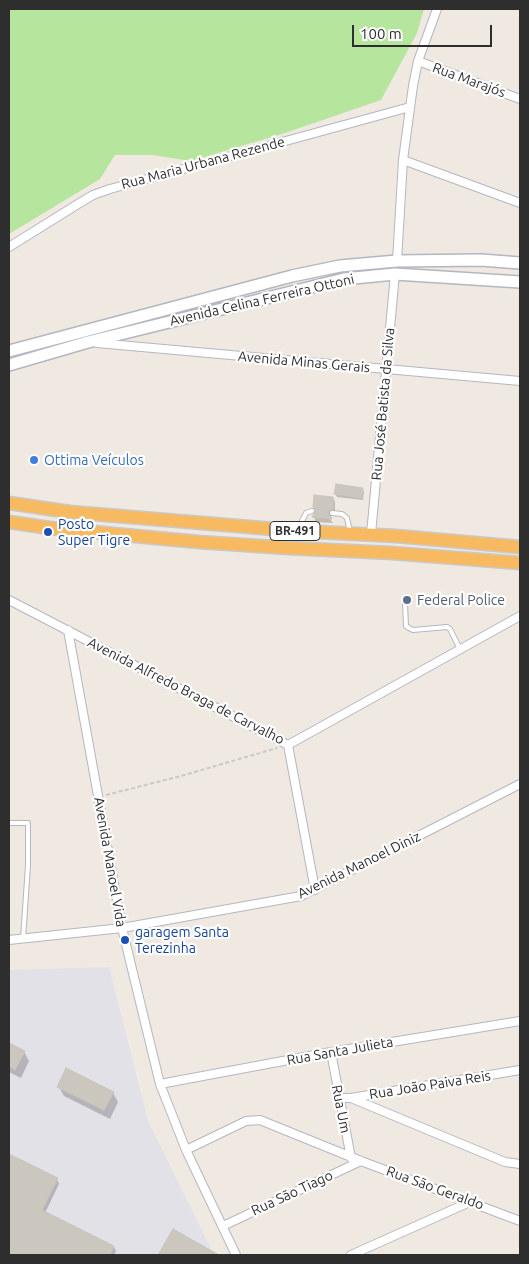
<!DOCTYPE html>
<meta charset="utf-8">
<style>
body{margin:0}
#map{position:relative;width:529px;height:1264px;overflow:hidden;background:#efe9e1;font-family:Ubuntu,sans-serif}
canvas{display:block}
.frame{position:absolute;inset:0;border:10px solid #2e2e2e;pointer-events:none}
.scale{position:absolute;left:352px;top:25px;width:140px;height:22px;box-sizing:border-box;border:2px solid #2e2e2e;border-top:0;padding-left:6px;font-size:15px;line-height:18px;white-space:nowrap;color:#2e2e2e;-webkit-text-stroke:4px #fff;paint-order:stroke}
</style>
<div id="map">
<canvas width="529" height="1264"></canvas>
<div class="frame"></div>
<div class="scale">100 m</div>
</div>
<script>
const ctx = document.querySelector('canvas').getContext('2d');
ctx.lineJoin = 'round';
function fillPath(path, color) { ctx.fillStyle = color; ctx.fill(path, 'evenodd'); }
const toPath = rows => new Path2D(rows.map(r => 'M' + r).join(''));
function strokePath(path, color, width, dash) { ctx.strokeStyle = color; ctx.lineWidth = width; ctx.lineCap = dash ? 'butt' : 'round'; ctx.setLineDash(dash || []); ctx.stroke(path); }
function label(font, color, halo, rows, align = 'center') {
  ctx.font = font + ' Ubuntu,sans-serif'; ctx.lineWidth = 4.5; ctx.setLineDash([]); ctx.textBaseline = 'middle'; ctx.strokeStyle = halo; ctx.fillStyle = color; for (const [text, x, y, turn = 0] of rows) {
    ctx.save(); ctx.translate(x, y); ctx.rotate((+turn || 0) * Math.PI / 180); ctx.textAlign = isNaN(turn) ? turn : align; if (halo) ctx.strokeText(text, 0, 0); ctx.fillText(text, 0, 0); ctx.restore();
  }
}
fillPath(toPath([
 [109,967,148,1121,214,1255,9,1255,9,970]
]), '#e3e1e8');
fillPath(toPath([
 [9,9,424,9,417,33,381,100,285,133,191,161,152,155,115,155,100,179,9,234]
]), '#b6e59e');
fillPath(toPath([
 [362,489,364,492,363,500,337,497,335,494],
 [333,498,335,502,335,514,332,515,330,519,333,523,316,522,314,517,317,512],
 [9,1044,24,1052,29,1061,21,1078,9,1072],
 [59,1087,113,1093,118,1102,110,1119,64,1096],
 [9,1155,57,1179,59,1184,45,1213,114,1247,116,1251,114,1255,9,1255],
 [174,1231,211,1252,212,1255,159,1255]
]), '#0003');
const building = toPath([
 [336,484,363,488,362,498,334,494,336,484],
 [314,495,333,497,333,509,329,510,328,513,332,519,312,517,316,511,313,507,314,495],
 [9,1043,25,1051,15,1070,9,1066,9,1043],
 [66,1068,114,1092,104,1110,57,1087,66,1068],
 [9,1154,58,1178,42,1210,114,1246,110,1255,9,1255,9,1154],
 [173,1229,219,1255,158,1255,173,1229]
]);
fillPath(building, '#cbc7bf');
strokePath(building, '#cbc5ba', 1);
const service = toPath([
 [332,513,342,514,347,518,350,532],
 [299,527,306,513,312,511],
 [405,604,406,626,409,628,413,630,447,627,450,629,460,649],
 [9,823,28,823,28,865,23,939]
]);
const minor = toPath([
 [418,61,520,99],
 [403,160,520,203],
 [9,247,78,204,93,195,110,189,410,107],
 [397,261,403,160,413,86,418,61,437,9],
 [97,343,520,381],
 [371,534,395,274],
 [9,600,288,745,520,616],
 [68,630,122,928,160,1084,186,1150,236,1255],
 [288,745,315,890],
 [9,940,122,928,301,896,520,784],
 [331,1052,351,1158],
 [160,1084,331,1052,520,1021],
 [339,1098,351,1098,520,1070],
 [351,1098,505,1162,520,1164],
 [186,1150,246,1121,260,1120,361,1161,520,1221],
 [223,1226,361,1161],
 [351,1255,472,1201]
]);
const secondary = toPath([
 [9,351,292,276,340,266,397,261,481,260,520,263],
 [9,365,88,342,344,279,395,274,520,282]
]);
const trunk = toPath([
 [9,503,70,512,298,531,396,536,520,547],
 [9,522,50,528,199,542,288,548,392,553,520,563]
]);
strokePath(service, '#b4b7c1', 6);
strokePath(minor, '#b4b7c1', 10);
strokePath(secondary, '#b4b7c1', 14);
strokePath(trunk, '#c9c9c9', 15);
strokePath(toPath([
 [106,795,181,776,277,748]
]), '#c9c9c9', 2, [4, 2.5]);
strokePath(service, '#fff', 4);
strokePath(minor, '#fff', 8);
strokePath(secondary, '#fff', 11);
strokePath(trunk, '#f8ba60', 12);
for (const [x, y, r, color] of [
 [34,460,5,"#3f7fe0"],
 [48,532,5,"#1a4fb4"],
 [407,600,5,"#5c6f8a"],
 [125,940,5,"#1a4fb4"]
]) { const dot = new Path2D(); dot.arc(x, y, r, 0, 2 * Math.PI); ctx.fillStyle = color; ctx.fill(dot); strokePath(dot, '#fff', 2); }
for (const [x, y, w] of [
 [295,531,50]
]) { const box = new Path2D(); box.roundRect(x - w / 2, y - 9.5, w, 19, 4); ctx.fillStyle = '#fff'; ctx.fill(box); strokePath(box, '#2e2e2e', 1); }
label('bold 12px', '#2e2e2e', null, [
 ["BR-491",295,531]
]);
label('14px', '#2e2e2e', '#fff', [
 ["Rua Marajós",469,80,20],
 ["Rua Maria Urbana Rezende",203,163,-15],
 ["Avenida Celina Ferreira Ottoni",262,300,-13],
 ["Avenida Minas Gerais",304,362,5],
 ["Rua José Batista da Silva",383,404,-85],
 ["Avenida Alfredo Braga de Carvalho",186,691,27],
 ["Avenida Manoel Vida",110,862,80],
 ["Avenida Manoel Diniz",359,865,-26],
 ["Rua Santa Julieta",340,1051,-10],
 ["Rua João Paiva Reis",430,1085,-9],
 ["Rua Um",341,1109,79],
 ["Rua São Geraldo",435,1188,20],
 ["Rua São Tiago",292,1193,-25]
]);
label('14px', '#366cbe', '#fff', [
 ["Ottima Veículos",44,460]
], 'left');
label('14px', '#164399', '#fff', [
 ["Posto",58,524],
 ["Super Tigre",58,540],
 ["garagem Santa",135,932],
 ["Terezinha",135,948]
], 'left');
label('14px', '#4e5e75', '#fff', [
 ["Federal Police",417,600]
], 'left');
</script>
